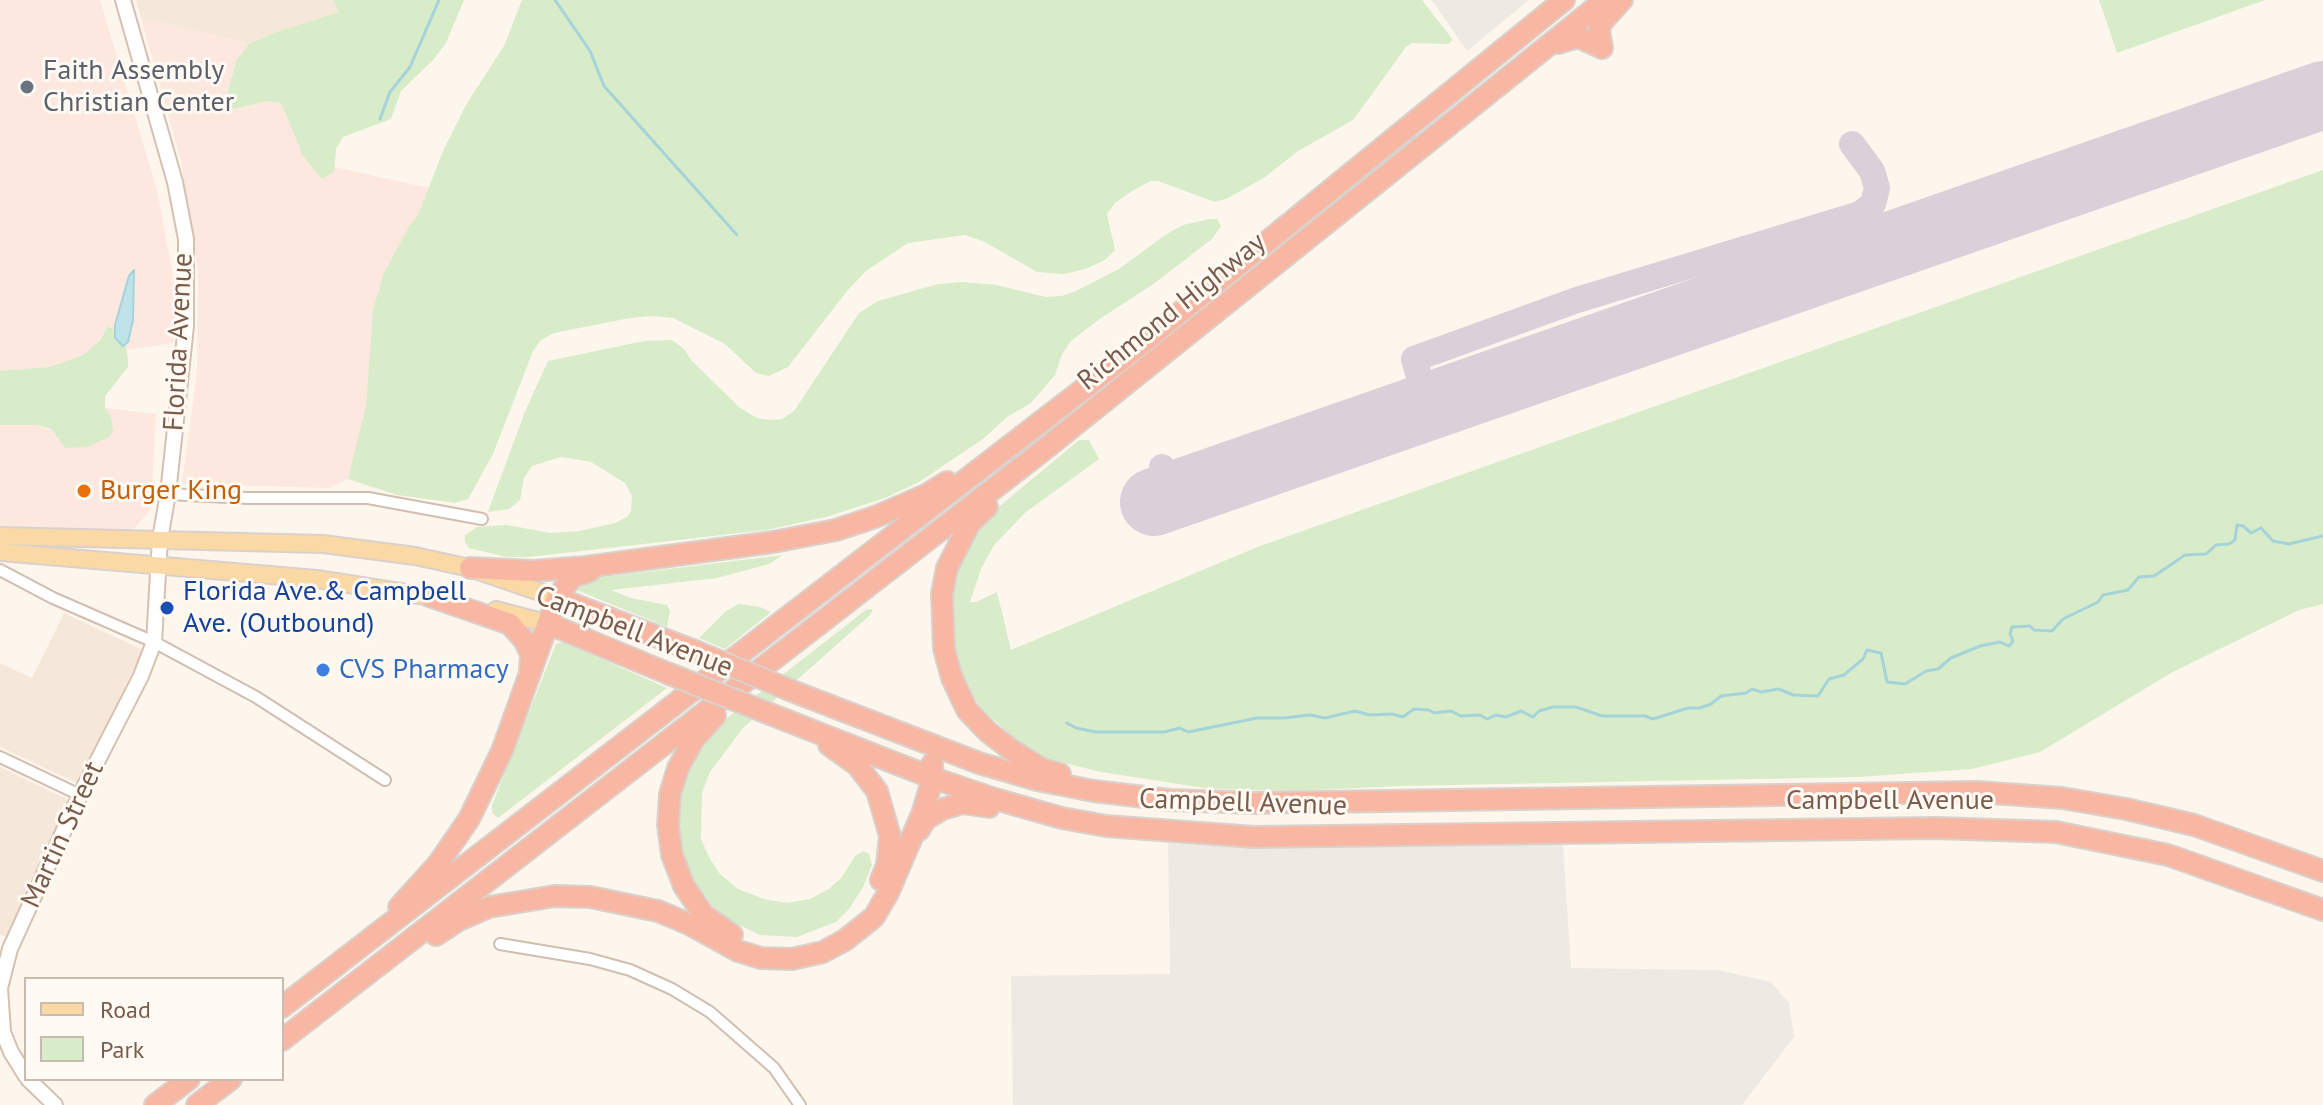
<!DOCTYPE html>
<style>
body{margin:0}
#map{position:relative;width:2323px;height:1105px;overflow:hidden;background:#fdf6ec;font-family:"PT Sans",sans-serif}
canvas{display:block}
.legend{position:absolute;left:24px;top:977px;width:260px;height:104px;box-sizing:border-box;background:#fffaf3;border:2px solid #cabbb1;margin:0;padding:10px 14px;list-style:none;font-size:24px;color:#7a5c4d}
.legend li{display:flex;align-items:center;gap:16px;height:40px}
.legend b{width:40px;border:2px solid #cabbb1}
</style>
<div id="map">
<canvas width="2323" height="1105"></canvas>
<ul class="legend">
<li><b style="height:10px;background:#fbd9a5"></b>Road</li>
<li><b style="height:22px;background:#d8ecc9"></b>Park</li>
</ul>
</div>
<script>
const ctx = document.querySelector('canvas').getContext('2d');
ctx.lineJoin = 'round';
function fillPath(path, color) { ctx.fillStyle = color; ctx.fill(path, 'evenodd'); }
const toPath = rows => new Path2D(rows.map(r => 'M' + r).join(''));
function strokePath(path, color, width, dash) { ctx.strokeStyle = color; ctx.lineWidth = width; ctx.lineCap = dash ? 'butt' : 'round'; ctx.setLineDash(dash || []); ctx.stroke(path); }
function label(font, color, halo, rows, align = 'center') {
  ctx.font = font + ' "PT Sans",sans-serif'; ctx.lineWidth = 6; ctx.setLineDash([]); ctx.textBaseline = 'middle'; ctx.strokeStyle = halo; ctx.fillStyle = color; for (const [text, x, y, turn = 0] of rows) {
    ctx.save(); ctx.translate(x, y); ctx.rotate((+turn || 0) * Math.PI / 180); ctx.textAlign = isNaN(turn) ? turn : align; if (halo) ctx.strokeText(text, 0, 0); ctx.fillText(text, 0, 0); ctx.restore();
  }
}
fillPath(toPath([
 [136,0,333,0,340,12,273,33,249,44,141,18],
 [64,613,143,650,79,784,0,747,0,663,32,678],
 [0,767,71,801,6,937,0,934]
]), '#f5e8da');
fillPath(toPath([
 [0,0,100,0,157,190,179,308,173,343,127,350,126,345,117,342,108,326,93,348,83,355,49,367,0,371],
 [141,18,249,44,236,61,224,105,225,111,268,101,281,103,303,155,334,172,334,167,429,188,418,216,409,226,384,274,373,309,366,406,356,452,348,479,329,488,182,484,197,371,198,271,181,161],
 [105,408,156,414,151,509,132,531,0,526,0,425,37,425,51,430,65,448,111,417]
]), '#fde8e0');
fillPath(toPath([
 [1432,0,1529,0,1467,51],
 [1168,843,1232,847,1314,844,1563,844,1571,968,1718,970,1771,982,1789,1003,1794,1037,1742,1105,1013,1105,1011,976,1170,974]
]), '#efe9e4');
fillPath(toPath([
 [333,0,464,0,446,43,433,60,401,91,391,119,343,137,336,149,334,172,322,179,303,156,281,103,268,101,225,111,224,106,236,61,249,44,273,33,339,12],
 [522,0,1422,0,1453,40,1448,44,1412,43,1406,47,1353,120,1298,151,1265,177,1228,198,1215,202,1158,181,1151,181,1132,191,1115,203,1107,214,1115,250,1105,260,1085,269,1064,274,1037,272,985,242,965,235,908,243,866,271,847,291,788,367,769,376,756,373,725,344,673,318,651,316,630,318,554,333,541,340,533,351,493,454,468,499,455,503,397,495,348,479,366,406,373,309,384,273,409,226,418,215,443,151,467,103,504,46],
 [2099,0,2265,0,2117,53],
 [2323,170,2323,604,2299,610,2171,673,2040,752,1972,769,1858,777,1401,786,1289,791,1211,789,1101,772,1048,759,1013,737,982,709,961,678,953,651,951,602,958,566,971,536,995,510,1079,440,1089,440,1099,459,1026,512,994,545,981,569,970,602,976,602,997,592,1011,650,1260,546],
 [1210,219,1217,219,1221,226,1212,239,1152,285,1101,318,1071,341,1062,354,1055,375,1031,403,1007,417,983,439,919,482,885,498,826,517,766,530,529,557,506,557,469,548,465,542,465,535,477,527,507,525,551,533,580,531,615,523,627,517,631,511,632,496,625,483,591,462,561,457,532,466,524,478,520,500,509,509,488,512,524,414,548,361,644,341,672,340,684,349,692,361,739,407,757,418,771,420,782,419,794,411,859,313,878,301,938,284,961,282,997,285,1046,297,1061,296,1076,291,1119,269,1165,235,1183,225],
 [108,326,115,330,115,338,123,346,126,345,128,360,128,367,105,396,105,408,111,417,113,431,109,437,87,447,65,448,51,429,37,425,0,425,0,371,49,367,83,355,99,341],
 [783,555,769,564,717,578,611,590,631,598,667,605,670,611,667,627,574,589,586,579],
 [739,604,760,607,771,612,725,649,699,638,726,611],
 [867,609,873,609,870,615,743,728,710,772,702,793,701,839,709,857,720,874,738,889,764,899,787,903,810,899,829,889,842,877,855,856,863,851,869,854,872,865,863,887,849,909,836,922,797,937,760,935,731,921,712,905,687,872,681,851,678,819,683,786,695,754,708,733],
 [563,642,667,688,498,818,492,813,492,805,556,644]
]), '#d8ecc9');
const water = toPath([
 [134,270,133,320,128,342,123,346,115,338,115,325,129,276,134,270]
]);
fillPath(water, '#bfe3e8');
strokePath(water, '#a5d3da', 2);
strokePath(toPath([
 [555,0,590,51,604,86,737,235],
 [380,119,390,92,410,67,439,0],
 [1067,723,1076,728,1096,732,1164,732,1180,728,1188,732,1257,718,1284,718,1310,715,1325,718,1355,711,1370,715,1392,714,1403,717,1414,709,1429,710,1434,713,1451,711,1461,716,1480,715,1487,719,1496,715,1506,717,1521,711,1533,717,1539,711,1553,707,1576,707,1602,716,1645,716,1653,719,1688,708,1700,708,1711,704,1721,696,1746,693,1752,689,1761,692,1779,689,1793,695,1818,696,1829,679,1844,675,1863,659,1867,650,1881,653,1887,682,1905,684,1926,671,1938,669,1951,658,1980,646,2000,642,2009,646,2013,641,2010,634,2012,627,2030,626,2034,630,2052,631,2063,619,2098,602,2103,595,2128,590,2139,577,2154,576,2185,555,2206,554,2216,545,2229,544,2235,540,2237,525,2243,526,2251,533,2261,528,2273,541,2289,544,2323,536]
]), '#a5d3da', 3);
strokePath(toPath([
 [1873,204,1857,234,1859,246,1882,248],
 [1428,407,1414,359,1577,300,1860,214,1873,204,1877,188,1872,171,1852,144],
 [1162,467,1171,496]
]), '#dbcfda', 26);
strokePath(toPath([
 [1154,502,2323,95]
]), '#dbcfda', 68);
const street = toPath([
 [168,494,248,498,368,498,482,519],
 [0,570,53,598,154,642,256,697,385,780],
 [0,757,80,795],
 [500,944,590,959,630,970,672,989,710,1012,774,1068,800,1105]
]);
const secondary = toPath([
 [26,1076,11,1052,3,1032,0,988,10,949,80,795,141,676,154,642,160,539,168,494,186,326,186,239,175,182,123,0],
 [28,1079,55,1105]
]);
const primary = toPath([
 [0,536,323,544,415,556,470,568,557,598],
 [0,552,317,579,438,598],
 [496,610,549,624]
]);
const highway = toPath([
 [1558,43,1578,37,1602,48],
 [1602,48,1599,30,1602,22,1622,0],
 [987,507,970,523,947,568,942,594,944,649,952,678,967,710,988,732,1013,751,1042,769,1060,774],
 [470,568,533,571,586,567,773,542,836,530,875,517,926,495,947,482],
 [429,596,510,624,524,640,531,654,530,671],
 [557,598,695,651],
 [549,624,667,673],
 [792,691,979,763,1037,780,1094,791,1169,800,1254,803,1977,792,2062,798,2126,809,2194,825,2323,871],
 [765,712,933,778,995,799,1062,818,1106,826,1254,837,1936,828,2056,832,2168,855,2323,910],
 [715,716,694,739,678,768,670,794,668,825,672,855,684,886,703,914,732,935],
 [829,745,857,765,877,791,890,836,887,865,881,880],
 [919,830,926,819,943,809,962,803,989,807],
 [399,907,438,864,469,819,502,751,557,598,572,577,590,571],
 [436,935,459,920,489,907,555,896,590,897,658,911,689,924,738,951,761,958,792,959,823,952,845,940,874,917,888,893,922,814,933,778,932,764],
 [282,1007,1134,350,1564,0],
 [282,1040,1041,452,1605,0],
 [155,1105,189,1079],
 [197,1105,231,1079]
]);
strokePath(street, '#d1beb0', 14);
strokePath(secondary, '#d6c0b0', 18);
strokePath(primary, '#dad1cd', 20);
strokePath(highway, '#dad1cd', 24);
strokePath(street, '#fff', 10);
strokePath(secondary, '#fff', 14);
strokePath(primary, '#fbd9a5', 16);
strokePath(highway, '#f7b7a3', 20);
const highwayBridge = toPath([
 [695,651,792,691],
 [667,673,765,712]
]);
strokePath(highwayBridge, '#dad1cd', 24, []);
strokePath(highwayBridge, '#f7b7a3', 20);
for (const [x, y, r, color] of [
 [27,87,8,"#6b7280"],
 [84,491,8,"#e8710a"],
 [167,608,8,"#1a4fb4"],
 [323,670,8,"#3f7fe0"]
]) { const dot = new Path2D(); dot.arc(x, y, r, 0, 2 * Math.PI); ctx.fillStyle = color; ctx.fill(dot); strokePath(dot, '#fffaf3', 3); }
label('28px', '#5b616d', '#fffaf3', [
 ["Faith Assembly",43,71],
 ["Christian Center",43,103]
], 'left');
label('28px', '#7a5c4d', '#fffaf3', [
 ["Richmond Highway",1172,312,-39],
 ["Florida Avenue",179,342,-87],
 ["Campbell Avenue",634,632,21],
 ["Campbell Avenue",1890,801],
 ["Campbell Avenue",1243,803,2],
 ["Martin Street",63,835,-65]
]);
label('28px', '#c56008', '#fffaf3', [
 ["Burger King",100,491]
], 'left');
label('28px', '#164399', '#fffaf3', [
 ["Florida Ave.& Campbell",183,592],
 ["Ave. (Outbound)",183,624]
], 'left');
label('28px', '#366cbe', '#fffaf3', [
 ["CVS Pharmacy",339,670]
], 'left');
</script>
